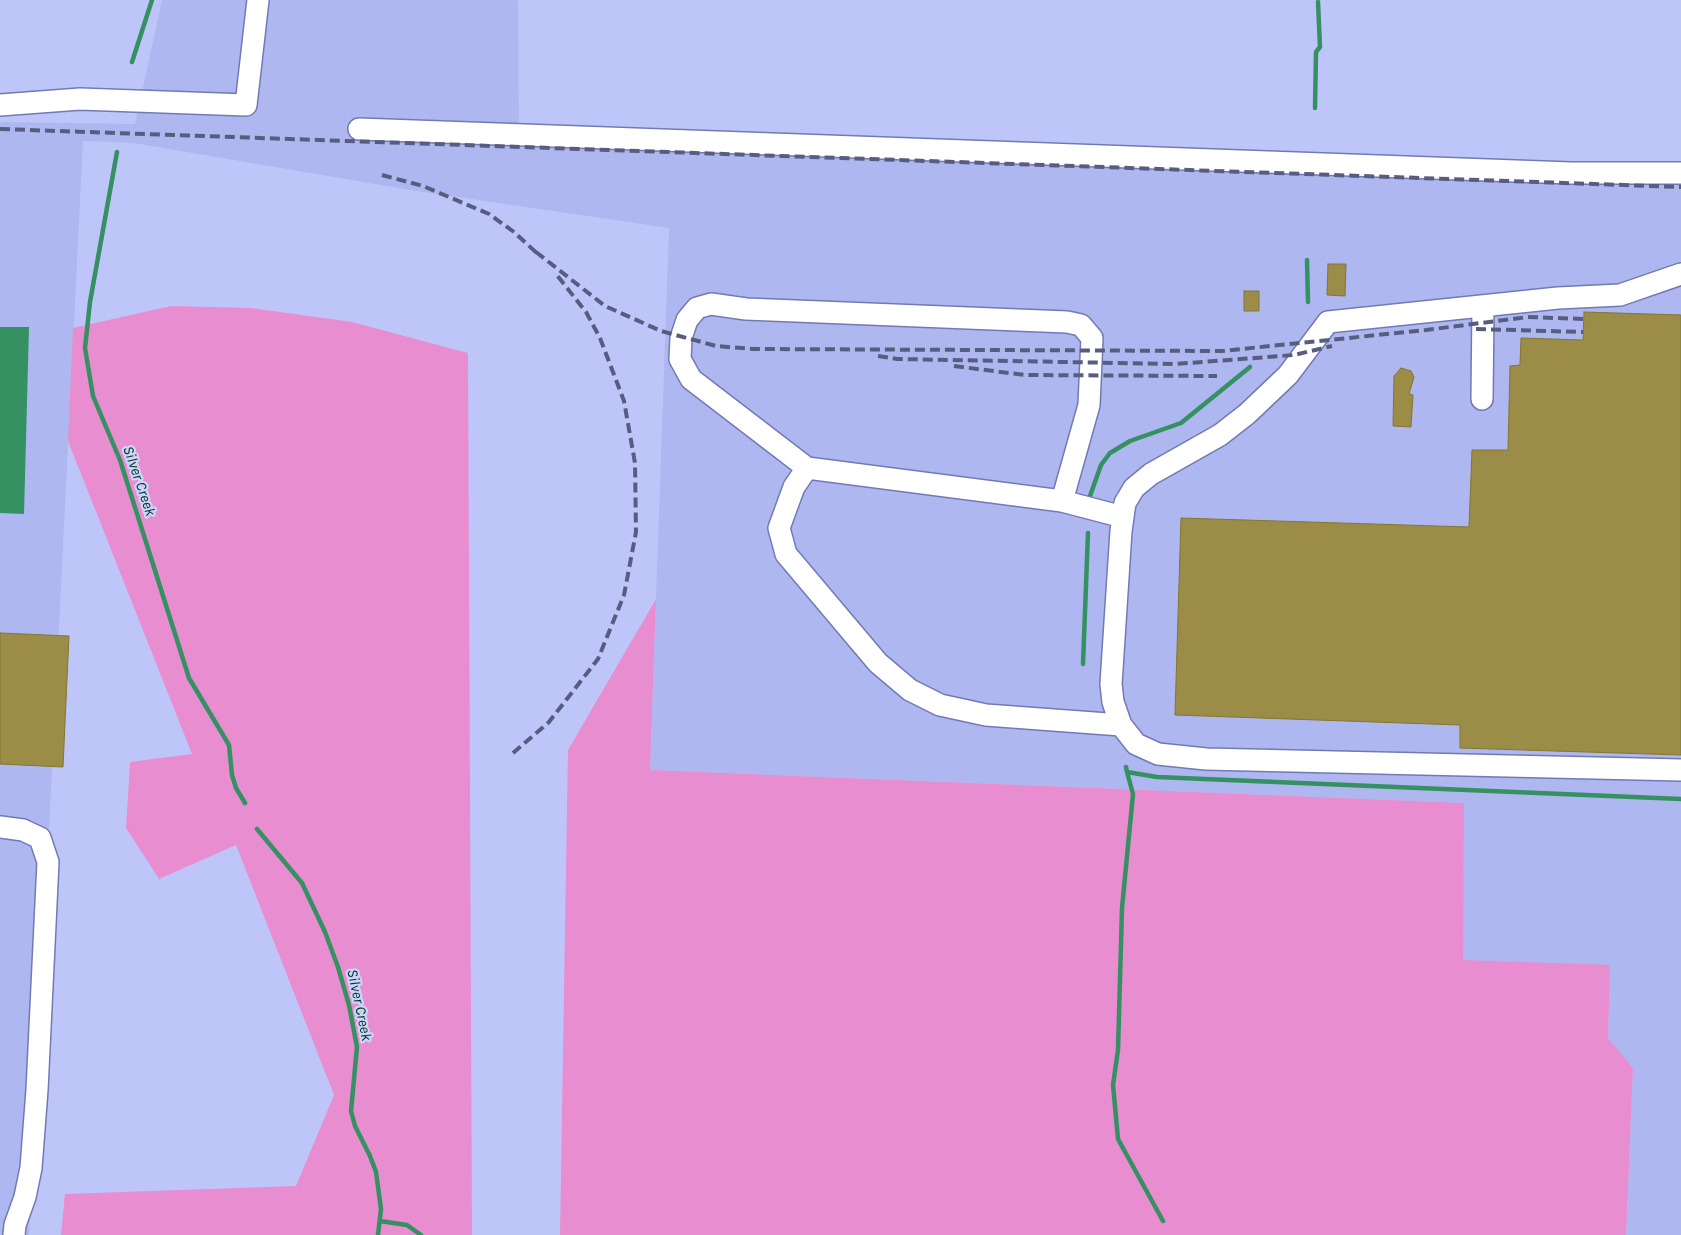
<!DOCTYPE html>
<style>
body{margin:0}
canvas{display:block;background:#bec6f9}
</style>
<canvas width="1681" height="1235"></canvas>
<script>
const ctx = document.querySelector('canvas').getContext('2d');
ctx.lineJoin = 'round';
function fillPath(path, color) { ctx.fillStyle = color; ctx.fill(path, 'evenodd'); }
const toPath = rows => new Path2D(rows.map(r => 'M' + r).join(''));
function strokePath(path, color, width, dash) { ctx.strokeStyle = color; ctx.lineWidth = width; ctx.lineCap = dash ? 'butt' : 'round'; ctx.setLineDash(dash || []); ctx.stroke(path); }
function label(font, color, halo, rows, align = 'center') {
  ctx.font = font + ' Karla,sans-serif'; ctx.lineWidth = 4.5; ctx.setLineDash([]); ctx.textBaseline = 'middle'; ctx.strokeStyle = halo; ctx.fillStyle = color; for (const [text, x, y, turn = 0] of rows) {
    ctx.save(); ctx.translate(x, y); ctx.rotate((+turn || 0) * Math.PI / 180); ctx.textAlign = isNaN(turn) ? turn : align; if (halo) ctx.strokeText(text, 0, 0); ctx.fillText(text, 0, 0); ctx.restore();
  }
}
fillPath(toPath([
 [162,0,518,0,519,135,1681,173,1681,1235,1626,1235,1633,1068,1608,1038,1610,966,1463,960,1463,803,650,770,669,228,410,190,134,143,83,141,29,1235,0,1235,0,122,135,124]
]), '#aeb7ef');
fillPath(toPath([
 [171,306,251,308,352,322,468,353,472,1235,61,1235,65,1194,296,1186,334,1095,236,845,159,879,126,828,130,762,192,754,68,441,73,328],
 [656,599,650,770,1464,803,1463,960,1610,965,1608,1038,1633,1068,1626,1235,560,1235,568,750]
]), '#e88dcf');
fillPath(toPath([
 [0,327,29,327,24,514,0,513]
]), '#359062');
strokePath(toPath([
 [132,62,152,0],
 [1315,108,1316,52,1320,47,1318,2],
 [117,152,90,302,85,348,93,396,120,460,189,678,229,745,232,775,236,788,245,803],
 [1307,260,1308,302],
 [1090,496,1101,465,1110,453,1130,441,1181,423,1250,367],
 [1083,664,1088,533],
 [1126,767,1127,772,1157,777,1681,799],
 [1127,772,1133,794,1122,908,1118,1050,1113,1085,1118,1139,1163,1221],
 [257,829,302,883,325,932,338,967,349,1005,357,1047,351,1111,355,1126,370,1156,376,1172,381,1209,378,1235],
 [380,1221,407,1225,421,1235]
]), '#359062', 4.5);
const building = toPath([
 [1328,264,1346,264,1345,296,1327,295,1328,264],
 [1244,291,1259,291,1259,311,1244,311,1244,291],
 [1584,312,1681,315,1681,755,1460,748,1460,725,1175,715,1181,518,1469,527,1472,450,1508,450,1510,366,1520,365,1521,338,1583,340,1584,312],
 [1401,368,1411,371,1414,377,1409,394,1413,395,1411,427,1393,426,1394,376,1401,368],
 [0,633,69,636,63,767,0,764,0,633]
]);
fillPath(building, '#9b8d48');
strokePath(building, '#847630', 1);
const minor = toPath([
 [0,105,80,99,246,105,258,0],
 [359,129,1571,173,1681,173],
 [1681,274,1620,295,1558,298,1328,322,1288,375,1247,414,1220,435,1151,474,1134,488,1125,503,1121,531,1111,684,1113,702,1121,725,1136,744,1158,754,1206,759,1681,770],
 [1482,399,1483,306],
 [807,468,691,379,680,359,681,338,687,320,697,308,711,304,746,309,1067,322,1081,325,1092,338,1089,405,1062,501],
 [1121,725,986,715,940,705,910,690,878,663,786,554,779,528,794,487,807,468,1062,501,1123,517],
 [0,827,23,830,40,838,48,862,37,1090,31,1168,25,1197,15,1225,14,1235]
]);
strokePath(minor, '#727ab5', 24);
strokePath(minor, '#fff', 21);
strokePath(toPath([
 [0,129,1681,187],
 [382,175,423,186,489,214,514,232,540,256],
 [536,252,605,306,661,331,716,346,753,349,1222,351,1426,330,1528,317,1584,319],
 [1476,329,1583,332],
 [878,356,897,359,1175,364,1294,355,1332,346],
 [954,366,1025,375,1217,376],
 [513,753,549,722,598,659,624,595,636,532,635,463,624,401,600,338,586,312,556,274]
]), '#585d80', 4, [10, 5]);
label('italic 15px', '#00361e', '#cdd4fb', [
 ["Silver Creek",139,481,71],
 ["Silver Creek",359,1005,78]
]);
</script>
